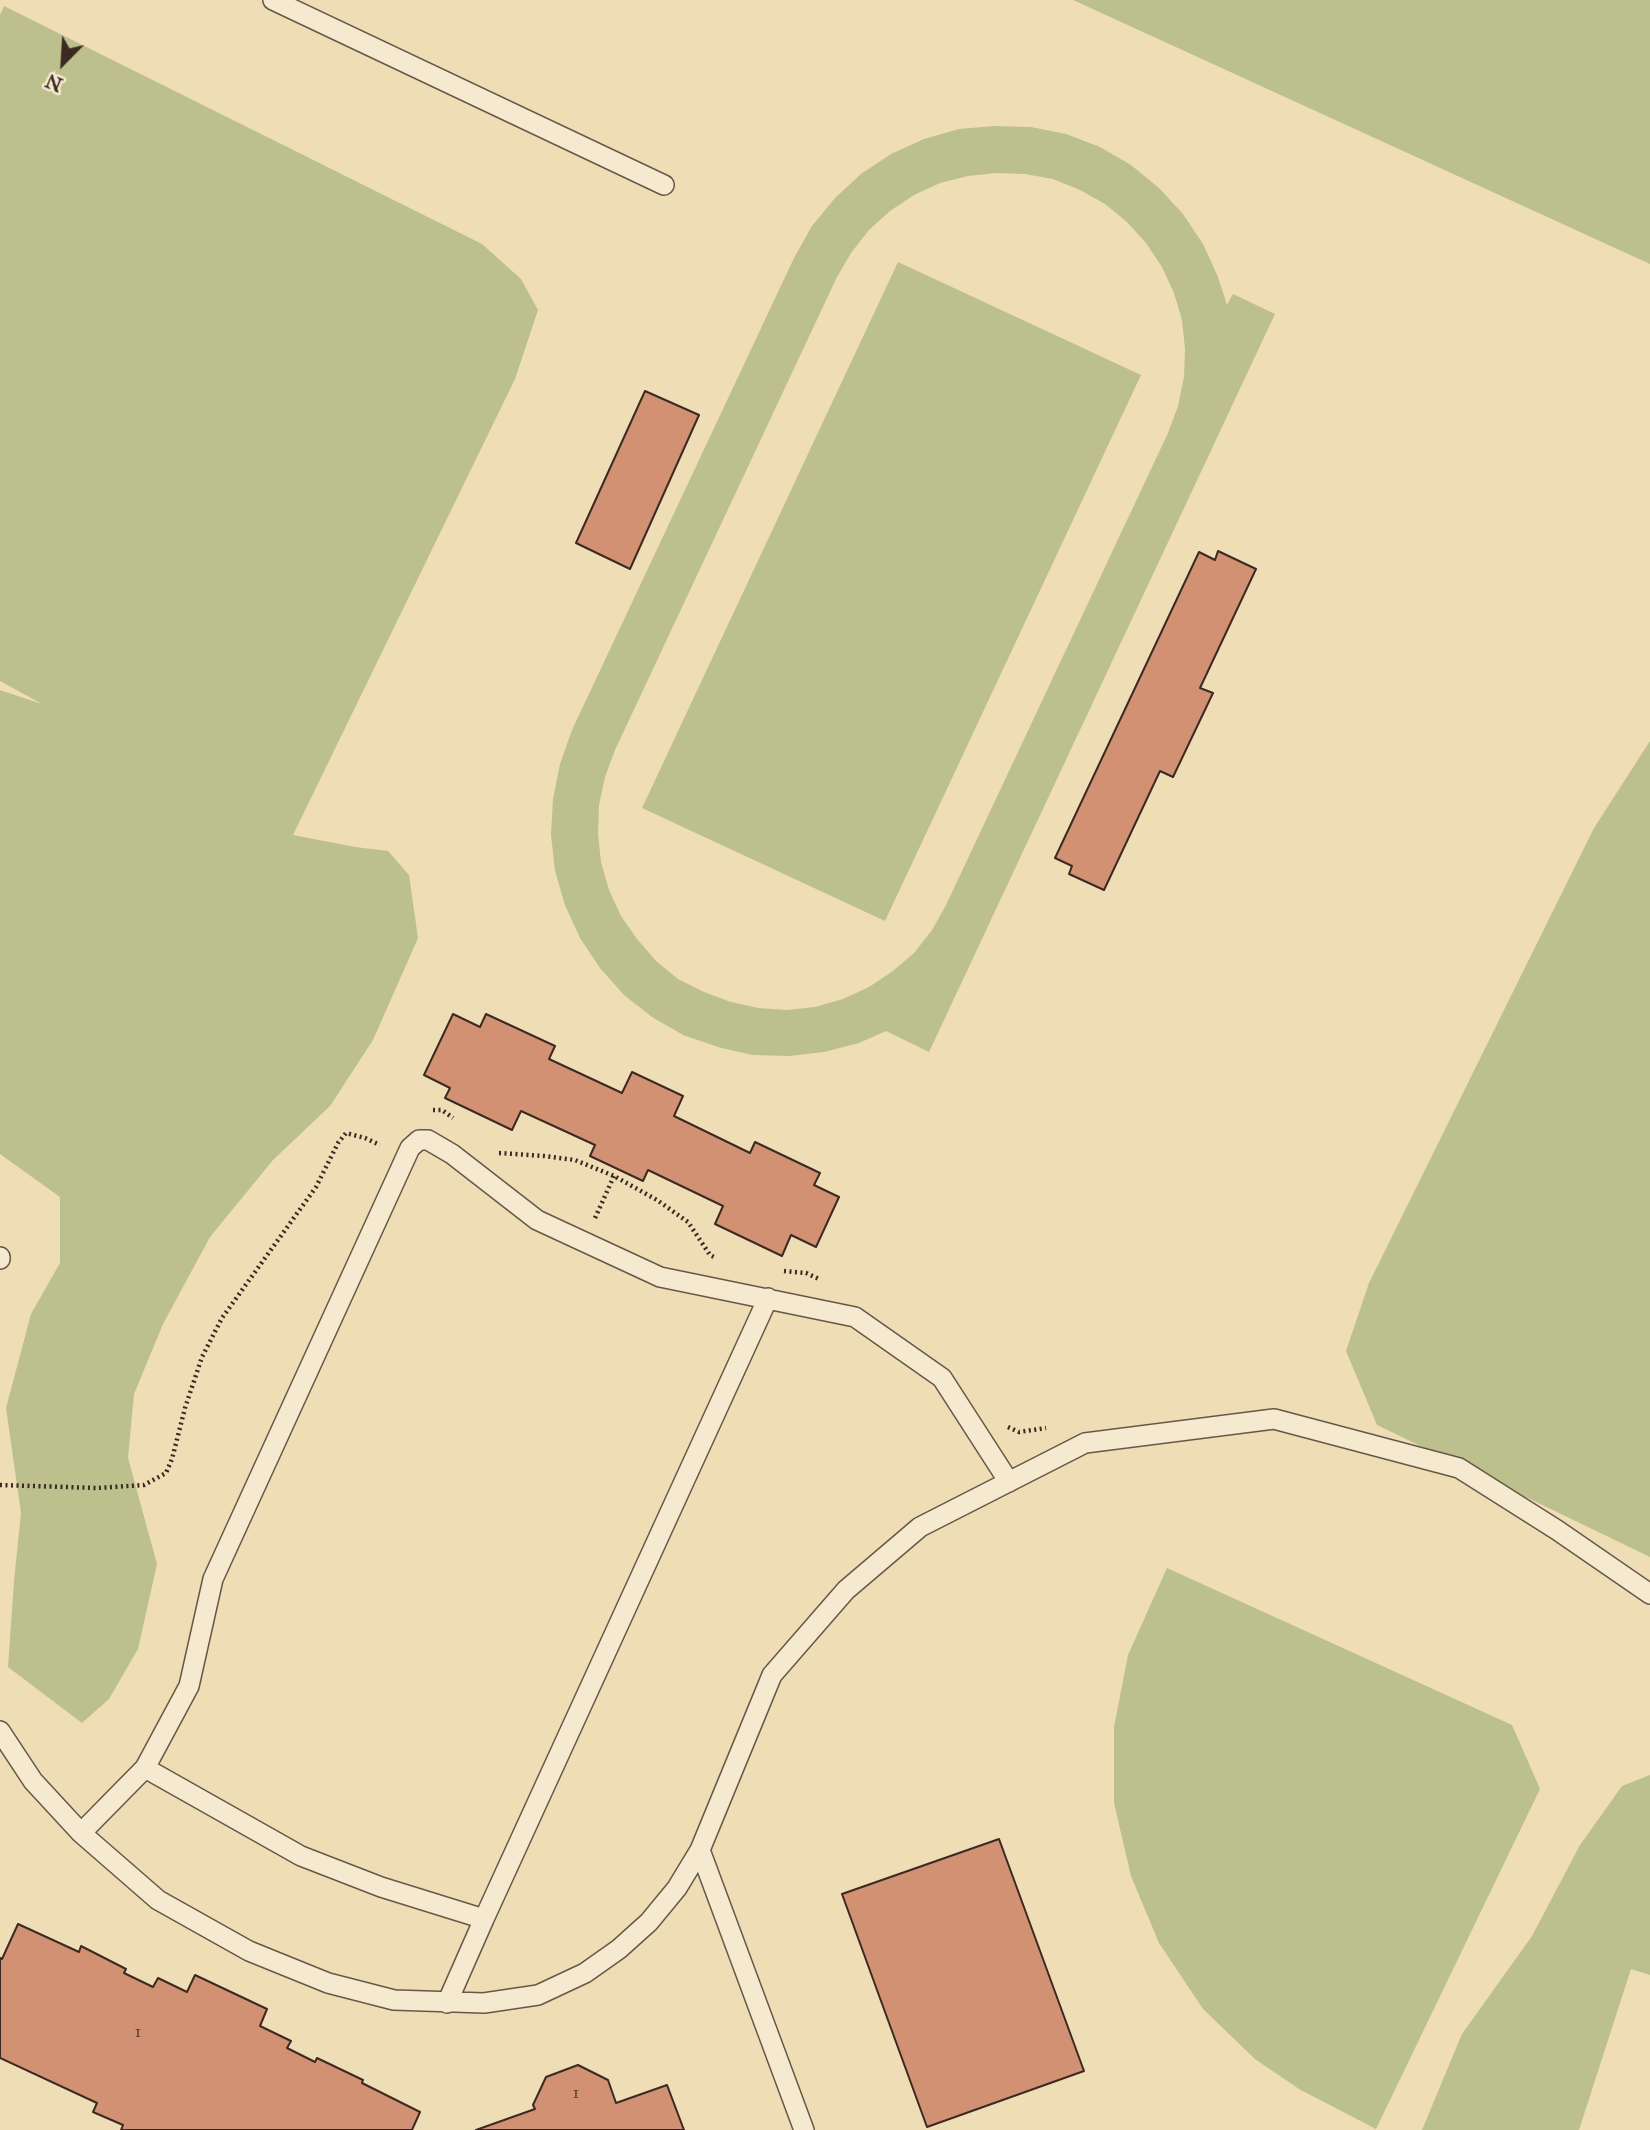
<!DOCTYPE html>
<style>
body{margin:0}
#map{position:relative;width:1650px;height:2130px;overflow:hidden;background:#efddb6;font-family:"IM FELL Great Primer",serif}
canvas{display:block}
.north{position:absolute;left:28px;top:28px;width:70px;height:70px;-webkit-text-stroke:5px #f5e9d0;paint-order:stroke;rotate:204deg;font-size:19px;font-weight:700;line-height:28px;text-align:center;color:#3b2a21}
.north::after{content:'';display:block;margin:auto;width:24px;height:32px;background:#3b2a21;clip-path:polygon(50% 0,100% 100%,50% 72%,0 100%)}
</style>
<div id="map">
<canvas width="1650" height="2130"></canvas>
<div class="north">N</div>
</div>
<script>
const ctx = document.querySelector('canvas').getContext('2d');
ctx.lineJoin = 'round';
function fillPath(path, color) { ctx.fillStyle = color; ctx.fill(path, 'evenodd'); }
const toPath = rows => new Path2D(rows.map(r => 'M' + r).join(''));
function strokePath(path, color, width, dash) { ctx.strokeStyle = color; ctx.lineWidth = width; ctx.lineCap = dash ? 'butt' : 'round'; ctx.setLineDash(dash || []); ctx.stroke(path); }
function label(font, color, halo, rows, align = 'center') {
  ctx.font = font + ' "IM FELL Great Primer",serif'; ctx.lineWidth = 5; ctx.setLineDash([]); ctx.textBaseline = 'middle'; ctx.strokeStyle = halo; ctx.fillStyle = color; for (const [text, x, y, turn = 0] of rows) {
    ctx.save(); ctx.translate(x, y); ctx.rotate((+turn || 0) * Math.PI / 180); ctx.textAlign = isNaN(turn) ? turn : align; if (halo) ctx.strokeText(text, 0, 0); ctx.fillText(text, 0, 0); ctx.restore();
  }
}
fillPath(toPath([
 [1073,0,1650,0,1650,264],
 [4,6,482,244,521,279,538,310,515,379,293,835,355,847,388,851,409,875,418,938,373,1040,330,1106,273,1160,210,1237,163,1324,134,1394,128,1458,157,1564,138,1649,109,1699,82,1723,8,1667,14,1581,21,1513,6,1408,31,1314,60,1263,60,1197,0,1154,0,690,42,704,0,681,0,15],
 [994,126,1031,127,1066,134,1100,147,1131,165,1159,188,1183,214,1203,244,1218,277,1227,305,1233,294,1275,314,929,1052,886,1031,859,1043,824,1052,789,1056,752,1055,718,1047,683,1035,652,1017,624,995,600,968,580,938,565,905,555,871,551,835,553,799,560,764,572,730,794,258,812,226,835,198,861,174,891,154,924,139,959,129],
 [996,173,1025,174,1053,179,1080,190,1105,204,1127,222,1146,243,1162,267,1174,293,1182,320,1185,349,1184,377,1178,406,1168,433,946,905,932,930,914,953,893,971,869,987,843,999,815,1007,787,1010,758,1008,731,1002,704,992,678,979,656,961,637,939,621,916,609,890,601,862,598,834,599,805,605,777,615,750,837,277,851,253,869,230,890,211,914,195,940,183,968,176],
 [898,262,1141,375,885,921,642,808],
 [1650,741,1650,1557,1377,1425,1346,1351,1369,1283,1594,828],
 [1167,1568,1512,1725,1540,1789,1376,2129,1299,2089,1255,2059,1203,2009,1159,1943,1131,1876,1114,1803,1114,1727,1128,1655],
 [1650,1775,1650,1975,1631,1969,1579,2130,1422,2130,1462,2034,1532,1936,1580,1845,1622,1786]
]), '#bbc08d');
const building = toPath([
 [645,391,699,415,630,569,576,543,645,391],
 [1218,551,1256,569,1200,688,1213,693,1173,777,1160,771,1104,890,1069,874,1072,866,1055,858,1199,552,1215,560,1218,551],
 [453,1014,480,1027,486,1014,555,1046,549,1059,622,1093,632,1072,683,1096,674,1116,750,1153,755,1142,820,1173,814,1185,839,1197,816,1247,791,1235,782,1256,715,1224,723,1206,648,1170,643,1181,590,1156,595,1145,521,1111,512,1130,445,1098,450,1088,424,1075,453,1014],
 [999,1839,1084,2071,927,2127,842,1894,999,1839],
 [18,1924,79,1952,81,1946,126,1969,124,1973,153,1987,158,1978,187,1992,195,1975,267,2009,260,2026,291,2041,287,2048,315,2062,317,2058,363,2080,362,2083,420,2112,412,2130,121,2130,123,2125,93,2112,97,2103,0,2058,0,1958,2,1959,18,1924],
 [578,2065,608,2080,616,2103,667,2085,684,2130,476,2130,535,2109,533,2105,546,2077,578,2065]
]);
fillPath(building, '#d39173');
strokePath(building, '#3b2a21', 2);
const lane = toPath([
 [273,0,664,185],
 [0,1257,0,1259],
 [0,1731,33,1781,81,1833,158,1900,249,1951,328,1983,394,2000,484,2003,538,1995,585,1973,619,1949,649,1922,677,1888,700,1850,772,1675,846,1590,920,1527,1085,1443,1274,1419,1459,1468,1557,1530,1650,1594],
 [145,1768,301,1856,381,1887,484,1919,447,2003],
 [81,1833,145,1768,189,1686,213,1579,410,1148,419,1140,428,1140,452,1154,537,1220,660,1277,855,1317,942,1378,1009,1482],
 [700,1850,804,2130],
 [484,1919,768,1298]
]);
strokePath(lane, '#685746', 22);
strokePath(toPath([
 [433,1110,442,1110,453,1118],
 [499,1153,544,1156,575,1160,614,1176,657,1200,688,1222,710,1255,714,1257],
 [595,1218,614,1176],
 [784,1271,806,1273,819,1279],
 [1008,1427,1019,1432,1046,1428],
 [0,1485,97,1488,144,1485,166,1473,172,1459,185,1408,202,1357,222,1318,316,1187,338,1143,346,1133,365,1138,380,1145]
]), '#3b2a21', 4.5, [2, 3.5]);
strokePath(lane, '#f5e9d0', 19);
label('16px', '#614436', null, [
 ["1",138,2033],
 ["1",576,2094]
]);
</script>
